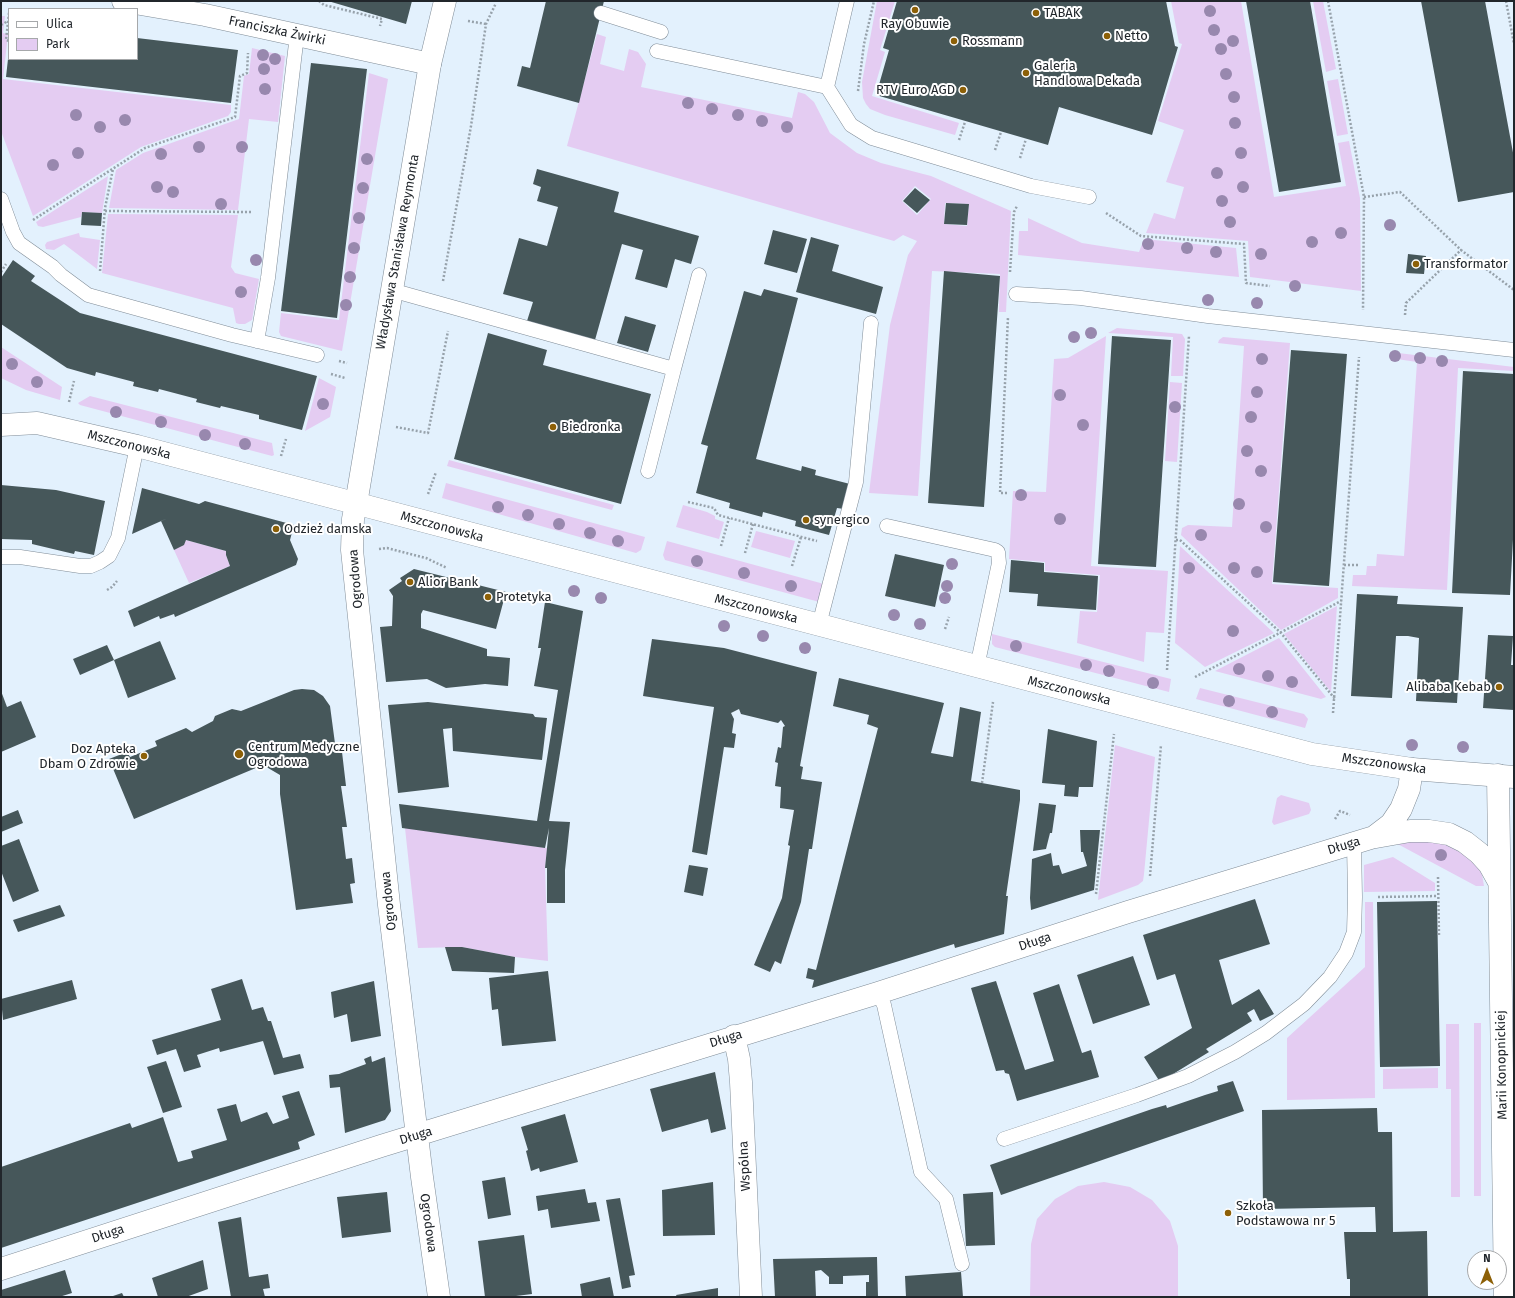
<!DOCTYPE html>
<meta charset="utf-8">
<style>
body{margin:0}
#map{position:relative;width:1515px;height:1298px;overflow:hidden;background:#e3f1fd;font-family:"Fira Sans",sans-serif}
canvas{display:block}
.frame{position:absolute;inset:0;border:2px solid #21262b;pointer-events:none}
.legend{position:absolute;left:8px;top:8px;width:130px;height:52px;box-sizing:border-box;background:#fff;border:1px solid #a6a8aa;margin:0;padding:5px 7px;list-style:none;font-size:12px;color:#21262b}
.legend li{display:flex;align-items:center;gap:8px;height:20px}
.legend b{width:20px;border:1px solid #a6a8aa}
.north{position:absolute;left:1467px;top:1250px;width:40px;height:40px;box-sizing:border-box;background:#fff;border:1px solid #a6a8aa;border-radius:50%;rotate:0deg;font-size:11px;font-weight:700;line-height:16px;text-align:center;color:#21262b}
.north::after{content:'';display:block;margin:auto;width:14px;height:18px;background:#8d6007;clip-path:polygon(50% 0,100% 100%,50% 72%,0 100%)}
</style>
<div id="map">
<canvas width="1515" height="1298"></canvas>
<div class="frame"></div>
<ul class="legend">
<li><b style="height:5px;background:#fff"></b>Ulica</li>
<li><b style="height:11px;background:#e4ccf2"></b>Park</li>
</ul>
<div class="north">N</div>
</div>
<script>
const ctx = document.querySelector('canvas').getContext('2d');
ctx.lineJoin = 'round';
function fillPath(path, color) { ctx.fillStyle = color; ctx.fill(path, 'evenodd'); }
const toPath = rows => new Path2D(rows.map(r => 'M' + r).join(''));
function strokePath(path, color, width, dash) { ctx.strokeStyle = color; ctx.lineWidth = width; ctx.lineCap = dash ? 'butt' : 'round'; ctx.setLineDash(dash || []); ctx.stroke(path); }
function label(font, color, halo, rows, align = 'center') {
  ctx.font = font + ' "Fira Sans",sans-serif'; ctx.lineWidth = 4; ctx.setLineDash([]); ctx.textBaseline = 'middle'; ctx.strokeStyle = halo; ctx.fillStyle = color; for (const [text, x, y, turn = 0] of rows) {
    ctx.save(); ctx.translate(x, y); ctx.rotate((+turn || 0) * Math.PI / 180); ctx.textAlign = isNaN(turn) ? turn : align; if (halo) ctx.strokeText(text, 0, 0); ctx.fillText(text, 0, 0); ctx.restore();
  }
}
fillPath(toPath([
 [877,1,895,1,880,50,885,52,872,96,959,123,955,135,885,115,870,109,866,104,863,98,862,82],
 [1171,1,1241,1,1274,197,1346,186,1338,143,1349,141,1360,198,1361,291,1250,277,1248,241,1146,233,1154,213,1175,219,1184,187,1166,182,1184,130,1158,121,1182,44,1179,43],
 [1313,1,1323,1,1336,69,1326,72],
 [1,16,5,16,3,33,8,34,3,79,231,105,231,112,228,116,141,147,33,216,1,131],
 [597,34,606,37,600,64,624,71,629,49,638,52,646,64,641,87,792,118,798,92,805,94,814,102,830,133,857,153,881,163,931,176,1011,211,1006,312,999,312,1000,274,932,271,918,496,869,493,890,325,908,255,917,241,903,235,894,241,567,146],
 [915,186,931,199,917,215,902,201],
 [945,203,969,204,967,226,944,224],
 [252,48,285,56,278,122,249,119,238,210,109,208,116,170,143,153,239,119,244,76,249,74],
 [369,73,388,79,342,351,281,336,279,332,281,313,339,320],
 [1338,79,1348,134,1337,136,1327,81],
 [108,176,102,213,82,212,81,217,43,227,38,226,36,222],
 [108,214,238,215,231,267,235,273,259,279,252,320,245,324,239,324,236,323,233,308,102,273],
 [1028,218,1082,243,1139,252,1144,239,1236,248,1239,277,1018,255,1019,231,1028,231],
 [79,233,80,237,100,240,97,269,64,244,54,250,46,249,45,245,47,242],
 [1117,328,1182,334,1185,339,1183,376,1171,376,1173,337,1108,333],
 [1106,336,1091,566,1168,571,1164,633,1146,632,1144,662,1077,643,1080,611,1097,612,1100,575,1045,571,1045,562,1009,559,1013,491,1046,492,1054,359,1068,358],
 [1223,337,1290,343,1272,584,1338,588,1338,598,1281,630,1181,535,1182,528,1188,525,1232,527,1244,346,1218,343,1219,340],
 [1,347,62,387,60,400,26,390,1,378],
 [1390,352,1514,367,1514,371,1458,368,1447,590,1352,586,1353,575,1366,575,1367,566,1376,566,1377,554,1404,556,1417,362,1390,358],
 [319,378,336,387,330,417,305,431],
 [1170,382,1182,383,1177,462,1165,461],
 [90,396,272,443,274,455,272,456,80,405,78,403],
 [449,460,614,505,612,510,447,466],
 [446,483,645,537,641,550,636,553,442,498],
 [683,505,707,512,715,516,715,519,724,522,719,539,676,527],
 [756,531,795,541,790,558,751,547],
 [186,540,226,551,226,555,230,566,189,583,174,550],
 [667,541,824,584,823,603,665,560,663,555],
 [1180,546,1274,633,1205,667,1175,643],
 [1337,606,1331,692,1284,634],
 [992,634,1171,679,1169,692,995,647,992,644],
 [1279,638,1326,697,1321,699,1215,671],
 [1200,688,1304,714,1308,719,1305,728,1196,699],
 [1115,745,1155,757,1144,874,1143,881,1138,885,1098,900],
 [1281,795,1309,803,1311,810,1309,814,1274,825,1272,822,1277,798],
 [405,828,547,848,545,868,548,961,515,957,462,947,418,948],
 [1406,838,1452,844,1477,863,1482,874,1484,886,1476,886,1392,841],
 [1393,857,1435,883,1435,891,1364,892,1364,865],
 [1365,902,1373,902,1375,1098,1287,1100,1287,1038,1365,967],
 [1474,1023,1481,1023,1481,1196,1474,1196],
 [1446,1024,1459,1024,1460,1197,1451,1197,1451,1089,1446,1089],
 [1438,1068,1438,1088,1383,1089,1383,1069],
 [1104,1182,1130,1187,1152,1200,1170,1221,1178,1246,1178,1297,1030,1297,1031,1244,1037,1219,1055,1199,1078,1186]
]), '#e4ccf2');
fillPath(toPath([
 [328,1,412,1,406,24],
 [546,1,604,1,579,103,517,86,522,66,530,68],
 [897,1,1166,1,1175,46,1178,47,1152,135,1059,107,1048,145,876,95,889,50,883,48],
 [1246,1,1310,1,1341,182,1279,192],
 [1421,1,1485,1,1514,158,1514,192,1458,202],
 [137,38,238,50,231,103,6,77,8,59,137,59],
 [311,63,367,69,337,318,281,311],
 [537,169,619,192,614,212,699,236,691,264,675,259,667,288,635,279,643,250,622,244,595,340,527,321,533,302,503,294,519,238,547,246,558,207,537,201,541,187,533,184],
 [915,188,930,200,917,213,903,201],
 [946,203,969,204,967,225,944,224],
 [82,212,102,213,101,226,81,225],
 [773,230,807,239,797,273,764,264],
 [811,237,839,245,832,271,883,287,876,314,796,292],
 [1408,254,1426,256,1424,274,1406,273],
 [13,260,35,276,31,281,80,313,317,376,302,430,259,419,259,415,221,406,220,408,196,402,197,399,159,389,158,392,133,386,134,382,96,372,95,376,67,368,1,324,1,278],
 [944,271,1000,276,984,507,928,503],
 [764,289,798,298,756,459,801,471,802,466,816,470,815,475,850,484,844,509,837,508,829,535,795,526,796,521,763,512,762,517,729,508,730,503,696,493,708,446,701,444,744,291,761,296],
 [625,316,656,325,648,352,617,343],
 [488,333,547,350,543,365,651,394,621,504,454,459],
 [1112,336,1171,340,1156,567,1098,564],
 [1291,350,1347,354,1329,586,1273,582],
 [1463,371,1514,374,1514,521,1510,595,1452,593],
 [1,485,56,490,105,501,94,555,75,551,74,554,32,544,32,540,1,539],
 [142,488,199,504,205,501,294,525,290,540,298,559,296,565,175,617,174,614,160,619,159,616,134,627,128,611,230,566,226,555,226,551,186,540,184,545,174,550,161,521,168,518,132,534],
 [895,554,944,565,935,607,885,596],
 [1011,560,1044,563,1044,572,1098,576,1096,610,1037,606,1038,594,1009,592],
 [414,569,506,592,496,629,423,610,421,614,421,628,487,649,487,656,510,658,508,686,485,684,446,688,427,679,386,682,380,627,392,626,393,596,389,590,402,581,400,578],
 [1357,594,1398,596,1397,604,1463,607,1457,703,1416,701,1419,638,1408,636,1396,636,1392,698,1351,696],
 [545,602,583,611,549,821,570,822,565,870,565,903,547,903,547,868,545,868,549,828,545,848,402,828,399,804,537,821,558,690,534,686,541,648,538,648],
 [1488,635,1513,636,1511,665,1514,665,1514,710,1483,708],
 [652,639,724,648,817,672,800,766,803,767,801,779,822,782,812,849,809,849,801,902,781,964,775,961,770,972,754,965,782,898,790,846,788,845,794,810,780,808,781,787,775,786,778,763,775,762,778,747,781,748,783,727,785,726,781,720,778,723,741,714,739,709,731,713,734,719,732,733,736,734,734,748,724,747,707,855,692,852,714,707,643,696],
 [160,641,176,679,128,698,114,660],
 [107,645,114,660,80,675,73,659],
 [839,678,944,703,931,753,953,757,960,707,981,712,971,781,1020,790,1020,800,1006,896,1008,896,1004,934,955,948,954,944,812,988,814,980,806,978,808,968,816,970,878,728,867,724,869,715,833,706],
 [302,689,314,690,323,696,330,706,336,751,342,752,346,786,341,786,347,827,342,827,346,859,352,858,355,883,350,884,353,903,296,910,280,794,280,775,263,765,134,819,109,759,127,752,130,757,157,746,155,741,186,728,192,732,213,721,215,716,232,709,241,711,294,690],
 [1,691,7,707,21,701,36,737,1,752],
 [428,702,533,714,535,717,547,718,542,760,453,751,452,728,443,729,449,787,398,793,388,705],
 [1048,729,1097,741,1093,787,1079,787,1078,797,1064,796,1065,785,1042,783],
 [1039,803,1056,805,1052,833,1050,833,1046,849,1033,851],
 [18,810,23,823,1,832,1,817],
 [1080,830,1100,830,1094,890,1031,910,1030,898,1032,859,1051,853,1053,866,1059,865,1062,874,1087,866,1083,852,1081,852],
 [19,839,39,891,13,902,1,871,1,846],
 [689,865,708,868,703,896,684,892],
 [1255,899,1270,944,1219,960,1232,1005,1259,989,1274,1014,1260,1021,1254,1009,1247,1013,1252,1021,1206,1049,1209,1052,1160,1082,1144,1057,1192,1028,1175,974,1157,980,1143,935],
 [1437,901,1440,1066,1380,1067,1377,902],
 [60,905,65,916,18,932,13,920],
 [445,947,462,947,515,957,514,973,452,971],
 [1133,956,1150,1005,1093,1024,1077,975],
 [548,971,556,1041,502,1046,498,1009,492,1010,489,978],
 [242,979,252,1010,263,1007,268,1021,271,1021,283,1058,300,1054,304,1068,274,1075,263,1041,220,1052,219,1048,197,1055,201,1067,184,1072,176,1049,157,1055,152,1040,221,1020,211,989],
 [72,980,77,999,3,1020,1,999],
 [374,981,381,1036,351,1042,347,1014,334,1018,331,992],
 [996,981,1025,1070,1054,1061,1033,993,1059,984,1082,1053,1091,1050,1099,1077,1017,1101,1009,1074,1005,1073,1004,1070,996,1071,971,988],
 [371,1056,372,1062,385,1057,391,1111,385,1120,345,1133,340,1087,330,1088,329,1075,339,1074,366,1064,364,1059],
 [166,1061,182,1107,163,1113,147,1067],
 [715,1072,726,1129,711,1133,708,1119,662,1132,650,1089],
 [1233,1081,1244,1111,1001,1195,990,1165,1152,1109,1166,1105,1167,1108,1205,1095,1218,1091,1217,1086],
 [299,1091,315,1135,298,1142,300,1149,1,1248,1,1167,130,1123,132,1128,163,1117,178,1162,193,1158,191,1151,227,1140,217,1109,236,1104,241,1122,267,1112,273,1124,289,1118,282,1096],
 [1377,1108,1378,1132,1392,1132,1393,1232,1427,1231,1428,1297,1350,1297,1350,1279,1347,1279,1344,1232,1376,1232,1375,1207,1263,1209,1262,1110],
 [565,1114,578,1162,540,1172,539,1168,531,1171,526,1151,528,1150,521,1127],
 [505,1177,511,1215,488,1219,482,1181],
 [713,1182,715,1235,663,1236,662,1190],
 [585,1189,588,1203,596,1202,600,1221,551,1228,548,1209,538,1211,536,1196],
 [387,1192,391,1232,342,1238,337,1197],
 [993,1192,995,1245,966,1246,963,1194],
 [620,1198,635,1275,629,1276,631,1287,622,1289,606,1200],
 [241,1217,249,1277,268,1274,270,1288,263,1289,265,1297,231,1297,218,1222],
 [524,1235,532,1294,508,1297,485,1297,478,1241],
 [877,1257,878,1297,866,1297,866,1282,869,1282,869,1275,843,1276,843,1284,829,1284,829,1277,821,1270,815,1271,816,1297,775,1297,773,1259],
 [203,1260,208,1289,186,1297,158,1297,152,1278],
 [65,1270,72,1293,59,1297,1,1297,1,1290],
 [961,1272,963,1297,906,1297,905,1276],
 [610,1277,614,1297,582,1297,580,1284],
 [718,1288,718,1297,677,1297,676,1295],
 [122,1293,124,1297,110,1297]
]), '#46575a');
const lane = toPath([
 [847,1,827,87,851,125,872,138,1031,186,1089,197],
 [601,13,661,32],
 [657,51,827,87],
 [1,199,13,232,19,243,53,267,61,275,88,295,232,335,317,355],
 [391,290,674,369,699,275],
 [1016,294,1081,298,1208,316,1514,350],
 [257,341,268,278,297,35],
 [648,471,674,369],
 [887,526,995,550,998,552,999,563,977,667],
 [1,557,20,557,80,566,91,566,100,562,109,556,118,538,137,446],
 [819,625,856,482,871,323],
 [878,993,884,1005,921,1172,946,1199,962,1264],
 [1004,1139,1137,1095,1188,1076,1235,1052,1266,1033,1304,1004,1330,977,1346,953,1354,932,1355,897,1354,844]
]);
const street = toPath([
 [123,1,205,15,430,64],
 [356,504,353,519,352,550,389,905,422,1177,439,1297],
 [1498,775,1505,1297],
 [1376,837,1410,831,1429,831,1449,834,1465,842,1479,853,1489,864,1499,882],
 [734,1036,739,1059,741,1082,751,1297],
 [1,1269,381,1146,878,993,1128,912,1374,837,1391,824,1401,809,1409,789,1412,769]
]);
const secondary = toPath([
 [1,425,37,423,137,446,1312,754,1412,769,1514,777],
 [356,504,430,64,445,1]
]);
strokePath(lane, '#818d98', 15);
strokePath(street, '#818d98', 23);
strokePath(secondary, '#818d98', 23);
strokePath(toPath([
 [319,1,324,5,382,19,380,26],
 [1328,1,1364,197,1363,310],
 [1506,1,1514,44],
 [9,13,6,40,9,41],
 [468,21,486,24],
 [1,25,8,21],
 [858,91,864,44,874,1],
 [959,140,965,122],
 [995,150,1001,132],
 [1020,158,1026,139],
 [1364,197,1400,192,1461,250],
 [105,211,253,212],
 [1106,213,1141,236,1244,244,1246,283,1270,286],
 [33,220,145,148,235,117,240,76,247,73,248,53],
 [100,271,105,208,113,169],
 [1,272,6,264],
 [1010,272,1014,212,1017,206],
 [443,281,471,126,486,24,496,3],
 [1405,315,1406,303,1461,250,1514,290],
 [339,361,347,363],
 [331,374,345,378],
 [69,402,74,381],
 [396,427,428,433,448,331],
 [281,456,286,439],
 [1007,493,1000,493,1008,317],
 [428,494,436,472],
 [688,502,714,508,718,515,817,541],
 [1176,540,1180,540,1281,633,1335,699],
 [721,546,729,518],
 [379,549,387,548,426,558,447,568],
 [745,553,753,524],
 [1344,565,1358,565],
 [792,566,801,537],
 [107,590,112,587,117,581],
 [945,629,949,617],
 [1167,670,1189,336],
 [1195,677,1341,601],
 [1333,713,1359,357],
 [982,783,993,702],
 [1335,819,1340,811,1350,815],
 [1150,876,1161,745],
 [1438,877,1439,936],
 [1096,894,1114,734],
 [1378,897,1438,896]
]), '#97a2ab', 2.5, [2, 2]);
strokePath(lane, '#fff', 14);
strokePath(street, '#fff', 22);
strokePath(secondary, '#fff', 22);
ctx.fillStyle = '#9888ae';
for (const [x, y] of [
 [1210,11],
 [1214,30],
 [1233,41],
 [1221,49],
 [263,55],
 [275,59],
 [264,69],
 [1226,74],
 [265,89],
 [1234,97],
 [688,103],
 [712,109],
 [76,115],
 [738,115],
 [125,120],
 [762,121],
 [1235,123],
 [100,127],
 [787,127],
 [199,147],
 [242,147],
 [78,153],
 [1241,153],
 [161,154],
 [367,159],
 [53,165],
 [1217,173],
 [157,187],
 [1243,187],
 [363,188],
 [173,192],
 [1222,201],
 [221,204],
 [359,218],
 [1230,222],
 [1390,225],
 [1341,233],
 [1312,242],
 [1148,244],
 [354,248],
 [1187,248],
 [1216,252],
 [1261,254],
 [256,260],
 [350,277],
 [1295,286],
 [241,292],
 [1208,300],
 [1257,303],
 [346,305],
 [1091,333],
 [1074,337],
 [1395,356],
 [1420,358],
 [1262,359],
 [1442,361],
 [12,364],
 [37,382],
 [1257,392],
 [1060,395],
 [323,404],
 [1175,407],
 [116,412],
 [1251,417],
 [161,422],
 [1083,425],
 [205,435],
 [245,444],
 [1247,451],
 [1261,471],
 [1021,495],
 [1239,504],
 [498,507],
 [528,515],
 [1060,519],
 [559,524],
 [1266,527],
 [590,533],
 [1201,535],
 [618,541],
 [697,561],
 [952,564],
 [1189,568],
 [1234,568],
 [1257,572],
 [744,573],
 [791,586],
 [947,586],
 [574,591],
 [601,598],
 [945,598],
 [894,615],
 [920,624],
 [724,626],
 [1233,631],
 [763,636],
 [1016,646],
 [805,648],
 [1086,665],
 [1239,669],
 [1109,671],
 [1268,676],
 [1292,682],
 [1153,683],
 [1229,701],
 [1272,712],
 [1412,745],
 [1463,747],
 [1441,855]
]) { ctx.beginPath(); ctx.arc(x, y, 6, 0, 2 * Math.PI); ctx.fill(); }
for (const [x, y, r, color] of [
 [915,10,4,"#8d6007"],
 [1036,13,4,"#8d6007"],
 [1107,36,4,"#8d6007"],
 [954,41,4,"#8d6007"],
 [1026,73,4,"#8d6007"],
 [963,90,4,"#8d6007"],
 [1416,264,4,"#8d6007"],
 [553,427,4,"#8d6007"],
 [806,520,4,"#8d6007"],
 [276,529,4,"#8d6007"],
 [410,582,4,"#8d6007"],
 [488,597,4,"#8d6007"],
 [1499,687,4,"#8d6007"],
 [239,754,5,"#8d6007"],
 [144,756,4,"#8d6007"],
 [1228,1213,4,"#8d6007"]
]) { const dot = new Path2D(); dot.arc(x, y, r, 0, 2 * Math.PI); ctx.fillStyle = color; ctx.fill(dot); strokePath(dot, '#fff', 1.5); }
label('13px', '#21262b', '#fff', [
 ["TABAK",1044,13],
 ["Ray Obuwie",915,24,"center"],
 ["Netto",1115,36],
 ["Rossmann",962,41],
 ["Galeria",1034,66],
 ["Handlowa Dekada",1034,81],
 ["RTV Euro AGD",955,90,"right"],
 ["Transformator",1424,264],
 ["Biedronka",561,427],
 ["synergico",814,520],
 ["Odzież damska",284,529],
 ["Alior Bank",418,582],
 ["Protetyka",496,597],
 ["Alibaba Kebab",1491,687,"right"],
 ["Centrum Medyczne",248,747],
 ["Ogrodowa",248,762],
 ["Doz Apteka",136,749,"right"],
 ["Dbam O Zdrowie",136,764,"right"],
 ["Szkoła",1236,1206],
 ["Podstawowa nr 5",1236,1221]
], 'left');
label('13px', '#21262b', '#fff', [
 ["Franciszka Żwirki",277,31,12],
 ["Władysława Stanisława Reymonta",398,252,-80],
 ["Mszczonowska",129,445,14],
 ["Mszczonowska",442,527,15],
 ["Ogrodowa",356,579,-95],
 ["Mszczonowska",756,609,14],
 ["Mszczonowska",1069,691,14],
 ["Mszczonowska",1384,764,8],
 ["Długa",1344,846,-17],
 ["Ogrodowa",389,901,-96],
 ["Długa",1035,942,-18],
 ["Długa",726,1039,-17],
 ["Marii Konopnickiej",1502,1065,-91],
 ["Długa",416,1136,-17],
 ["Wspólna",745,1166,-93],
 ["Ogrodowa",428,1223,82],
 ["Długa",108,1234,-18]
]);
</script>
